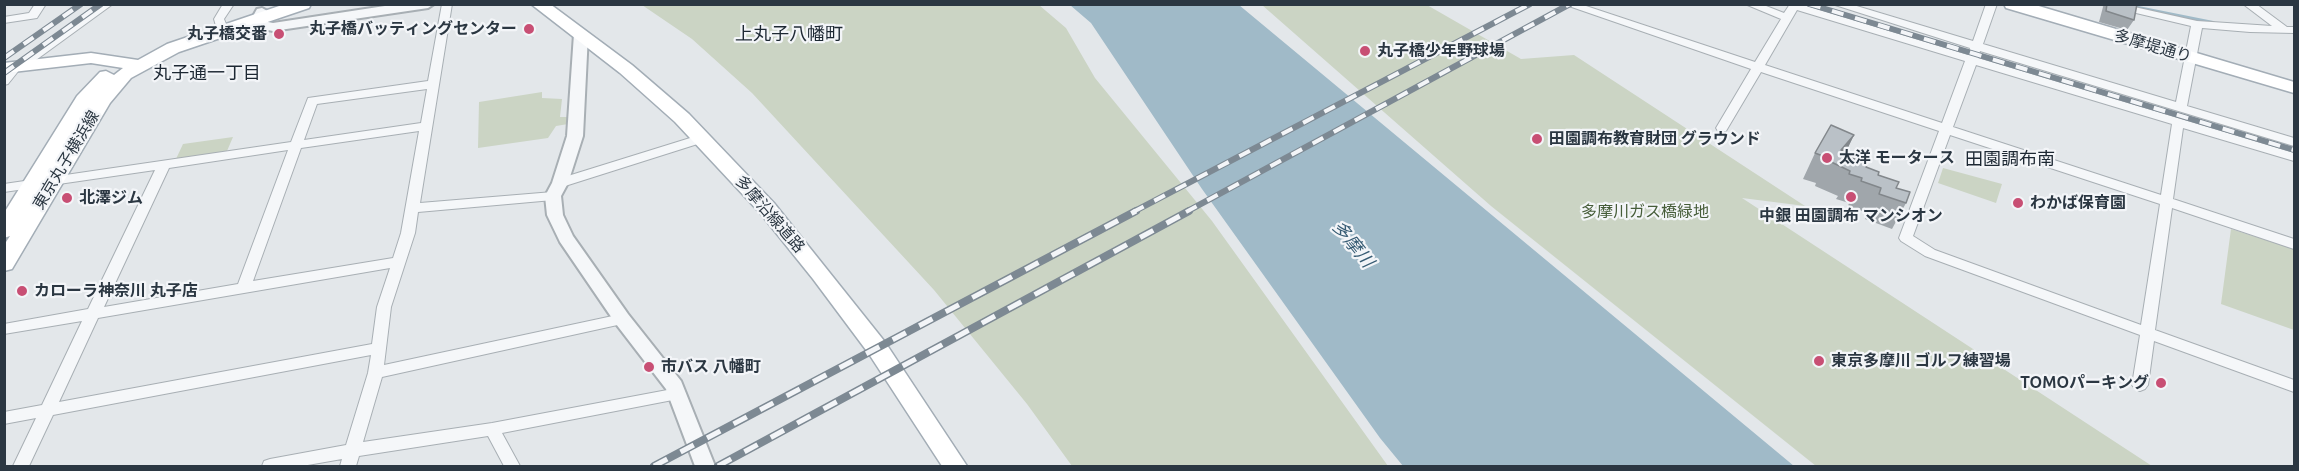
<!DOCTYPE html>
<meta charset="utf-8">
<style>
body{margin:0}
#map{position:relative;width:2299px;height:471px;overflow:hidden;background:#e3e7ea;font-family:Ubuntu,sans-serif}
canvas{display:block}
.frame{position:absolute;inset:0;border:6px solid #2b3742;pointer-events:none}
</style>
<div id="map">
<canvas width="2299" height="471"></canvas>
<div class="frame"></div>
</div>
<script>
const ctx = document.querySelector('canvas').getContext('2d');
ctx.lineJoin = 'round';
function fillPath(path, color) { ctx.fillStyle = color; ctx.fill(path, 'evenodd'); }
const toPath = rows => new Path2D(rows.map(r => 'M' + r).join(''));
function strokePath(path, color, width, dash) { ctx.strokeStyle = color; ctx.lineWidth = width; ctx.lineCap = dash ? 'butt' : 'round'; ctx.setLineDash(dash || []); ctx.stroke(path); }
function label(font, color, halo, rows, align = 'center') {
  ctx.font = font + ' Ubuntu,"Noto Sans JP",sans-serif'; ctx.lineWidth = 4.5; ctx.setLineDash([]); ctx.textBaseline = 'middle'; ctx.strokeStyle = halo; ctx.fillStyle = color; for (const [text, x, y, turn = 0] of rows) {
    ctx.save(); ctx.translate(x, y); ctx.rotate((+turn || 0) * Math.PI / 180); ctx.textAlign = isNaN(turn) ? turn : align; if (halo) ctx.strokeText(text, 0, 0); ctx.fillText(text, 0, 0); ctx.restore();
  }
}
fillPath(toPath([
 [642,5,1039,5,1066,28,1095,78,1212,221,1388,466,1072,466,1027,404,934,290,752,93,692,39],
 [1262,5,1427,5,1521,59,1574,55,1805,206,1742,198,2152,466,1816,466,1491,206],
 [542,92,542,98,562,99,560,117,569,117,568,124,556,126,548,138,478,148,479,102],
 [233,137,227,151,176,159,183,144],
 [1943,168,2002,184,1996,203,1938,183],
 [2231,229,2294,249,2294,330,2221,304]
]), '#cbd4c4');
fillPath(toPath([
 [1070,5,1239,5,1794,466,1403,466,1380,438,1202,189,1091,23]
]), '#a0bac8');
strokePath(toPath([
 [2133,7,2213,23]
]), '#a0bac8', 4);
const minor = toPath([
 [35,4,46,4,37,18,4,23,4,17,29,13,35,4],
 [100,4,113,4,25,68,20,69,8,84,4,85,4,74,12,65,17,64,100,4],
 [223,4,234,4,224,19,226,24,220,27,216,26,214,19,223,4],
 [442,4,452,4,420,203,553,192,560,196,553,200,418,212,415,233,391,307,384,365,622,314,627,315,629,319,627,323,622,324,382,377,363,442,492,423,678,388,683,390,686,394,683,398,502,433,520,466,504,466,488,436,359,456,356,466,340,466,342,459,302,466,262,466,264,461,270,459,346,445,368,373,371,355,53,415,29,466,13,466,36,418,4,424,4,412,42,405,82,321,4,334,4,324,88,309,155,170,4,192,4,184,291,142,308,98,428,81,442,4],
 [427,89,421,123,304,140,317,104,427,89],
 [419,131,401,233,393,258,253,281,301,148,419,131],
 [288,150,238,284,104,307,169,168,288,150],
 [390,268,377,307,372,344,59,402,98,318,390,268],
 [1563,4,1580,4,1755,62,1781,19,1745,4,1761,4,1784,13,1790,4,1800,4,1968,55,1970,48,1832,4,1850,4,1973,41,1986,4,1997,4,1983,44,2176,102,2191,26,2098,4,2121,4,2197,21,2272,26,2243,4,2256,4,2287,27,2294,27,2294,33,2250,32,2202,28,2187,106,2294,138,2294,146,1980,51,1978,58,2294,153,2294,161,2183,128,2173,199,2294,239,2294,249,2172,208,2155,330,2294,380,2294,392,2154,341,2148,385,2145,389,2140,391,2135,389,2132,385,2140,335,1925,256,1901,241,1899,238,1939,131,1761,72,1726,131,1718,131,1716,128,1751,69,1563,4],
 [1797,10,1965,61,1942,123,1765,65,1797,10],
 [1976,65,2172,124,2161,195,1953,127,1976,65],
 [1950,135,2160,204,2141,325,1935,250,1913,236,1950,135],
 [703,134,709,138,707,141,565,186,560,187,554,183,555,180,703,134]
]);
const tertiary = toPath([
 [398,4,434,4,428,8,273,31,258,28,252,18,257,9,262,8,269,12,266,18,268,22,273,23,398,4],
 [581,30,588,34,583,136,568,183,561,196,563,215,573,236,628,314,681,381,715,466,695,466,666,389,616,324,560,242,547,215,545,196,552,183,567,136,574,34,581,30]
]);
const primary = toPath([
 [285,4,311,4,309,8,179,52,131,78,110,103,12,269,4,271,4,245,10,236,4,238,4,213,77,96,100,72,106,71,114,75,123,68,91,63,4,73,4,63,91,53,138,60,167,44,285,4],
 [531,4,550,4,632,65,689,114,774,203,885,342,967,466,942,466,869,354,813,279,760,213,675,122,620,73,531,4],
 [2004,4,2032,4,2294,82,2294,93,2006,8,2004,4]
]);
strokePath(minor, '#a8afb4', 2);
strokePath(tertiary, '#a8afb4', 4);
strokePath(primary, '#a3adb6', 3);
fillPath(minor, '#f5f7f9');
fillPath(tertiary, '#f5f7f9');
fillPath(primary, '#fff');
const railFar1 = toPath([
 [1809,4,2294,150],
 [4,58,81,4],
 [4,73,101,4],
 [1133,212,1530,4],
 [1186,212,1570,4]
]);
const rail = toPath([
 [654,466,1136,211],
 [718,466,1189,211]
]);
strokePath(railFar1, '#7d8993', 6);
strokePath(rail, '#7d8993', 8);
strokePath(railFar1, '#f3f5f8', 4, [12]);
strokePath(rail, '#f3f5f8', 5, [15]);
fillPath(toPath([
 [2104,4,2137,4,2134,20,2127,30,2099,22,2103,7],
 [1854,135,1844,155,1878,175,1896,188,1906,203,1892,229,1865,219,1868,213,1848,206,1849,203,1836,199,1838,196,1815,186,1816,183,1803,179,1815,153]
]), '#a0a6ab');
fillPath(toPath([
 [1854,135,1842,160,1841,150]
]), '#82878b');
const building = toPath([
 [2107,4,2137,4,2134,20,2106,11,2107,4],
 [1831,125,1854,135,1841,150,1845,152,1844,154,1867,165,1866,167,1879,172,1878,175,1899,182,1896,188,1910,192,1906,203,1879,194,1881,188,1861,181,1862,178,1849,174,1850,171,1827,160,1828,158,1815,153,1831,125]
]);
fillPath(building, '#bac1c7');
strokePath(building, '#82878b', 1.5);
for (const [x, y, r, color] of [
 [529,29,6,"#c84f74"],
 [279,34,6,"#c84f74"],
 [1365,51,6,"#c84f74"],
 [1537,139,6,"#c84f74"],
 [1827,158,6,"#c84f74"],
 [1851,197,6,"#c84f74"],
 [67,198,6,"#c84f74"],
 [2018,203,6,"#c84f74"],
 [22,291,6,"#c84f74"],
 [1819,361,6,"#c84f74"],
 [649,367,6,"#c84f74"],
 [2161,383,6,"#c84f74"]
]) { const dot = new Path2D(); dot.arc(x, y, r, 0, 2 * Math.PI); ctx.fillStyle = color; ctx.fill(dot); strokePath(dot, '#f3f5f8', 2); }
label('bold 16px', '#2b3742', '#f3f5f8', [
 ["丸子橋バッティングセンター",517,29,"right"],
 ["丸子橋交番",267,34,"right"],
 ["丸子橋少年野球場",1377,51],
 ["田園調布教育財団 グラウンド",1549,139],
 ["太洋 モータース",1839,158],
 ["北澤ジム",79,198],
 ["わかば保育園",2030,203],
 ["中銀 田園調布 マンシオン",1851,216,"center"],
 ["カローラ神奈川 丸子店",34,291],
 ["東京多摩川 ゴルフ練習場",1831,361],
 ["市バス 八幡町",661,367],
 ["TOMOパーキング",2149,383,"right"]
], 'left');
label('16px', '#2b3742', '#f3f5f8', [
 ["多摩堤通り",2153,46,16],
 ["東京丸子横浜線",66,160,-59],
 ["多摩沿線道路",770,214,49]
]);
label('16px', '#465d39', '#f3f5f8', [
 ["多摩川ガス橋緑地",1645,212]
]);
label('18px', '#1d2833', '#f3f5f8', [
 ["上丸子八幡町",789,34],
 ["丸子通一丁目",207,73],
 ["田園調布南",2010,159]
]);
label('italic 18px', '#375c74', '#f3f5f8', [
 ["多摩川",1353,244,51]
]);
</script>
